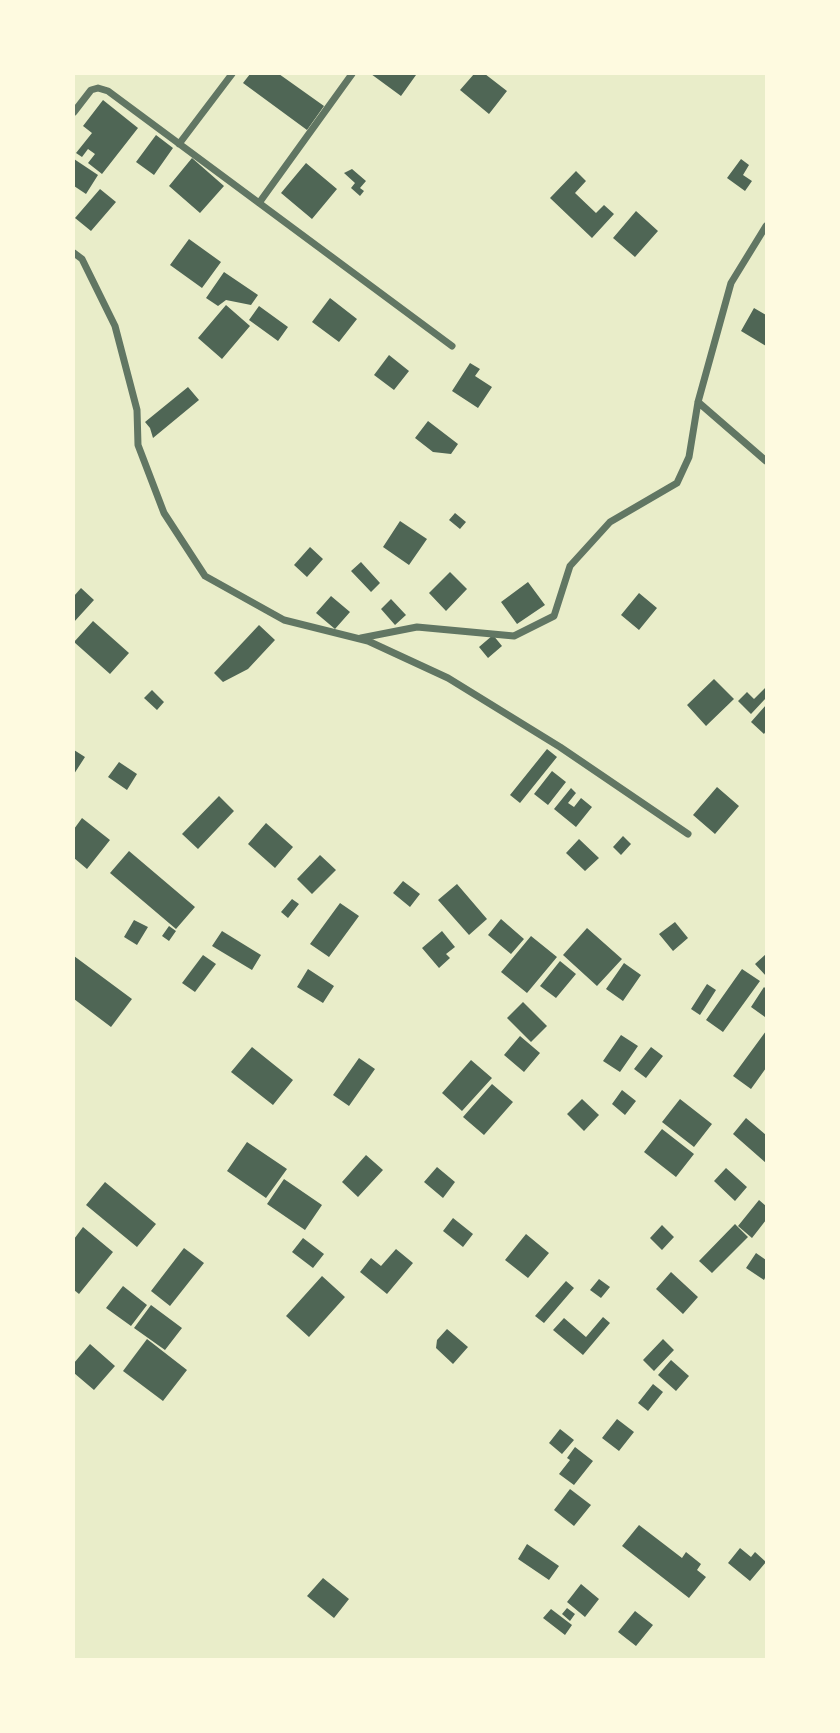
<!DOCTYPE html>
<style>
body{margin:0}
#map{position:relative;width:840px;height:1733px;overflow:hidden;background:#e9edc9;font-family:"Work Sans",sans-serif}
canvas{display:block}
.frame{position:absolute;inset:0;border:75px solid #fefae0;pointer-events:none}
</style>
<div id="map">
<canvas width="840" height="1733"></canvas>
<div class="frame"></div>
</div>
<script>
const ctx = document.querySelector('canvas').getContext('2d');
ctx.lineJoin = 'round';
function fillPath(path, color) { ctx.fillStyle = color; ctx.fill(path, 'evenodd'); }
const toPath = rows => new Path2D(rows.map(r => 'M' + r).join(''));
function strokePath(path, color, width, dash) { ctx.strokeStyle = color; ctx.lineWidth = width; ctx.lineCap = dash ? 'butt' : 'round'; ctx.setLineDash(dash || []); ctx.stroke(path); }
fillPath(toPath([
 [250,74,279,74,324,106,307,130,243,83],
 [371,74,414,74,416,75,401,96],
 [474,74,485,74,507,91,489,114,460,90],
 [103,100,138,128,102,174,88,163,95,154,88,149,82,157,76,153,92,133,83,126],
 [156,135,173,148,154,175,136,162],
 [192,158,224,186,200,213,169,186],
 [74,159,98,175,86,194,74,186],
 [741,159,749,165,743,175,752,181,745,191,727,178],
 [306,163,337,189,312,219,281,193],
 [352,169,366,181,360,188,364,191,360,196,351,188,355,183,344,173],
 [576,171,586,181,575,193,596,213,604,205,614,214,592,238,550,198],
 [100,189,116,202,91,231,75,218],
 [636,211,658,231,635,257,613,238],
 [189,239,221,262,202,288,170,265],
 [224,272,258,295,251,305,226,300,218,306,206,298],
 [330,298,357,319,339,342,312,322],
 [226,305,250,326,222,359,198,338],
 [259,306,288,327,278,341,249,320],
 [754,308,766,315,766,346,741,331],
 [389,355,409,371,394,390,374,375],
 [470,363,480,369,475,376,492,387,478,408,452,391],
 [188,387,199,400,153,438,150,428,145,422],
 [428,421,458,444,451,454,433,452,415,438],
 [455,513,466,522,460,529,449,520],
 [400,521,427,539,409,565,383,547],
 [310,547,323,559,307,577,294,565],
 [361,562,380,583,371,592,351,571],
 [450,572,467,589,446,611,429,593],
 [528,582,545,605,517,624,501,602],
 [81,588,94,600,74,622,74,596],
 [639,593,657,608,639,630,621,615],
 [331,596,350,612,335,629,316,613],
 [391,599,406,615,395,625,381,609],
 [93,621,129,653,110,674,74,642],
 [259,625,275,640,248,669,223,682,214,673],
 [493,635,502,646,488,658,479,647],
 [714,679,734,699,706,726,687,705],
 [766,687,766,698,751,714,738,701,747,692,754,699],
 [152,690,164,702,157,710,144,698],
 [766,705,766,731,764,734,751,722],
 [547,749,557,757,520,803,510,795],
 [74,750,85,757,74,774],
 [119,762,137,774,127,790,108,777],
 [552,771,566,782,548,805,534,794],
 [717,787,739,806,715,834,693,815],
 [571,788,576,793,568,803,574,807,581,798,592,807,576,827,554,809],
 [219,796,234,811,198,849,182,834],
 [82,818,110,840,87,869,74,858,74,829],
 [266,823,293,847,275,868,248,844],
 [623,836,631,844,621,855,613,847],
 [579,839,599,858,585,871,566,853],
 [129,851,195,907,176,929,110,873],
 [320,855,336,870,312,894,297,879],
 [403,881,420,894,410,907,393,893],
 [457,884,487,919,469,935,438,900],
 [292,899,299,904,288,918,281,912],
 [340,903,359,916,329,957,310,944],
 [501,919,524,939,511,954,488,935],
 [134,920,148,927,137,945,124,937],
 [675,922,688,938,673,951,659,934],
 [169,926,176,931,169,941,162,936],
 [587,928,622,959,597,986,563,955],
 [222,931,261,955,252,970,212,946],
 [442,931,455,947,446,954,450,958,439,968,422,948],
 [531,936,557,957,527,993,501,972],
 [766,954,766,976,755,964],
 [203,955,216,964,195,992,182,983],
 [74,956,132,999,111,1027,74,999],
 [560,961,576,974,556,998,540,986],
 [624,963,641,975,623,1001,606,989],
 [308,969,334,986,323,1003,297,987],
 [742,969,760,981,723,1032,706,1020],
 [707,984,716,990,700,1015,691,1009],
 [764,987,766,989,766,1014,765,1017,751,1007],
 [523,1002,547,1026,531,1042,507,1018],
 [766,1031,766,1068,751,1089,733,1076],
 [621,1035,638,1046,620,1072,603,1061],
 [520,1036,540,1053,524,1072,504,1055],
 [252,1047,293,1080,273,1105,231,1072],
 [651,1047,663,1056,646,1078,634,1069],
 [359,1058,375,1069,349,1106,333,1095],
 [471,1060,492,1078,462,1111,442,1093],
 [492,1084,513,1102,484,1135,463,1117],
 [622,1090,636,1101,625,1115,612,1104],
 [582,1099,599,1115,584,1131,567,1114],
 [680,1099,712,1124,694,1147,662,1122],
 [746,1118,766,1135,766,1163,733,1134],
 [662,1129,694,1154,676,1177,644,1152],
 [247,1142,287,1169,266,1198,227,1171],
 [366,1155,383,1170,358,1197,342,1182],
 [437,1167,455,1182,443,1198,424,1182],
 [726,1168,747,1187,735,1201,714,1181],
 [284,1179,322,1205,305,1230,267,1204],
 [105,1182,156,1224,137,1247,86,1205],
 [759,1200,766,1206,766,1220,752,1238,738,1226],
 [453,1218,473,1234,463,1247,443,1231],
 [735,1224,748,1237,712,1273,699,1261],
 [662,1225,674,1237,662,1250,650,1238],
 [83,1227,113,1252,79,1294,74,1290,74,1239],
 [526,1234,549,1253,528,1278,505,1260],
 [303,1238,324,1254,313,1268,292,1252],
 [184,1248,204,1263,170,1306,151,1291],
 [396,1249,413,1263,387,1294,360,1272,371,1258,381,1266],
 [756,1253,766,1260,766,1276,764,1280,746,1268],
 [671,1272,698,1297,683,1314,656,1289],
 [322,1276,345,1297,309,1337,286,1316],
 [599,1279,610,1287,601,1298,590,1290],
 [566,1281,574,1288,544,1323,535,1316],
 [123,1286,147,1305,131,1326,106,1308],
 [151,1305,182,1328,165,1350,134,1328],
 [603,1317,610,1323,583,1355,553,1330,564,1318,586,1337],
 [447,1329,468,1347,453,1364,436,1348,437,1340],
 [147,1339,187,1370,163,1401,123,1371],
 [663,1339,674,1350,654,1371,643,1360],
 [90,1344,115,1366,94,1390,74,1373,74,1363],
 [671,1360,689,1376,676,1391,658,1375],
 [653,1384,663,1392,648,1411,638,1403],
 [617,1419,634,1432,619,1451,602,1438],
 [560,1429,574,1440,562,1454,549,1443],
 [575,1447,593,1461,574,1485,559,1474,570,1460,567,1458],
 [570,1489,591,1505,574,1526,554,1510],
 [639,1525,682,1558,686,1552,701,1564,697,1570,706,1577,689,1598,622,1546],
 [527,1544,559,1566,549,1580,518,1559],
 [740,1548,751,1557,755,1552,766,1562,750,1581,728,1563],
 [323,1578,349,1599,334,1618,307,1596],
 [581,1584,599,1599,585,1617,567,1602],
 [567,1608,575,1614,570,1621,562,1614],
 [551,1609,572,1625,565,1635,543,1618],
 [635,1611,653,1625,636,1646,618,1632]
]), '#4f6655');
strokePath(toPath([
 [74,112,91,90,98,88,108,91,452,346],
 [179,144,232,74],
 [259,203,352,74],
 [74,253,82,259,115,326,137,410,138,445,164,513,205,576,284,620,368,641,448,678,560,747,688,834],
 [698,402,766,461],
 [361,638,417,627,514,636,554,616,570,566,610,522,677,483,689,457,698,402,731,283,766,226]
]), '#617663', 7);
</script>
